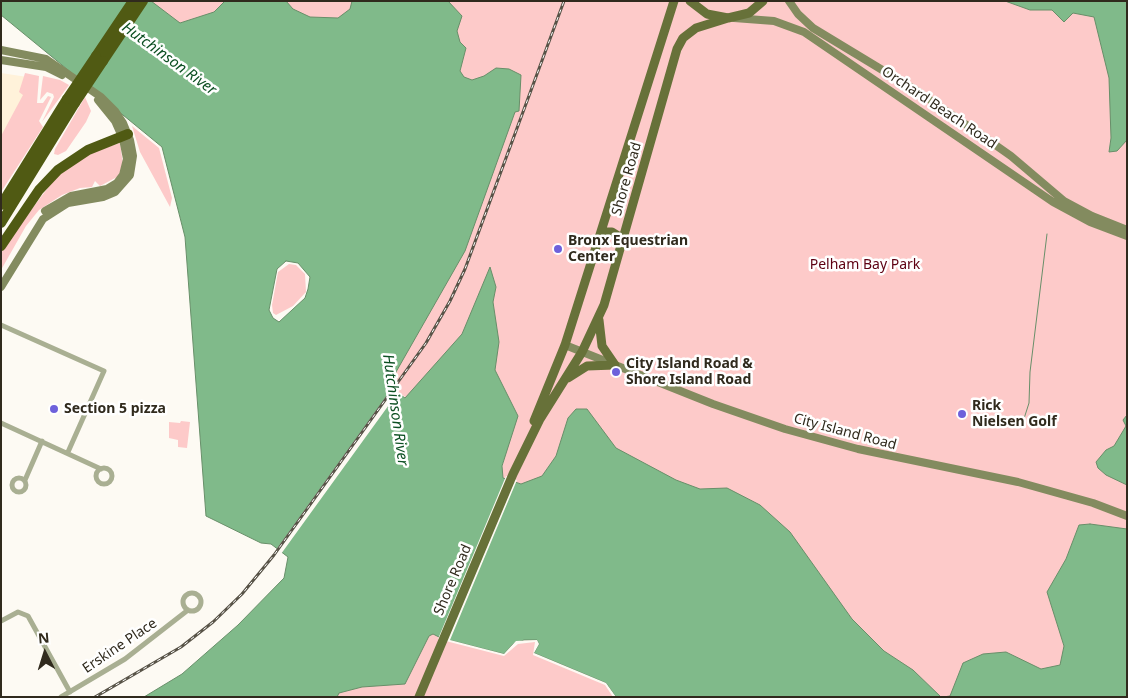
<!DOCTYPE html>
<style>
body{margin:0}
#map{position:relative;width:1128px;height:698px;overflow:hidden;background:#fdfaf3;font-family:"Noto Sans",sans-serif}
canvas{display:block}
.frame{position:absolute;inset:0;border:2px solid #302a1d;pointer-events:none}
.north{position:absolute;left:20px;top:628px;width:50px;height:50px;-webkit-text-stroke:4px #fff;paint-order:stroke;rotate:355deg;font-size:14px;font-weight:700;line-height:20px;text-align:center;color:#302a1d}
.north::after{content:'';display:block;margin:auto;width:18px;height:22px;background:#302a1d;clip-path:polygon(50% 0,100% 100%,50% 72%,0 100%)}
</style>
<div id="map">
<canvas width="1128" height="698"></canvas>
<div class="frame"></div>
<div class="north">N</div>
</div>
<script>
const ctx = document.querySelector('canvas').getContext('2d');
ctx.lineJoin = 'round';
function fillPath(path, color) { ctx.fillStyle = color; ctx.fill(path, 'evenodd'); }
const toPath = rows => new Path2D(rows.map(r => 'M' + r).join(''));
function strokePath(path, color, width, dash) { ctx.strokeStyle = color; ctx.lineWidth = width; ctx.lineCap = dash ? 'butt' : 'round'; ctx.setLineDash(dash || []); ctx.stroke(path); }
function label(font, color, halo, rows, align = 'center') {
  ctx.font = font + ' "Noto Sans",sans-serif'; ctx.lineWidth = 5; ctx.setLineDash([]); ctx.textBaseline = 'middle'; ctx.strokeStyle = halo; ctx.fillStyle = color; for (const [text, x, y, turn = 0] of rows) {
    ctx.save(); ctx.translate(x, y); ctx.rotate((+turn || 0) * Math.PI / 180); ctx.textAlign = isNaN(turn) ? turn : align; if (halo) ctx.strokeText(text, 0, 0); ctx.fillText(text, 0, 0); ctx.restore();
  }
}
fillPath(toPath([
 [1,73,34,78,1,137]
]), '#fff2da');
fillPath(toPath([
 [102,1,1127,1,1127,697,896,697,511,550,509,546,521,484,503,478,501,471,504,460,388,386,398,369],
 [25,73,39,76,37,103,43,103,48,96,51,97,39,121,43,127,1,192,1,136,23,95,19,92],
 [43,76,60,80,69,85,42,122,54,97,53,94,47,92,40,100],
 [85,97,91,111,86,122,66,151,58,155,54,154,55,149],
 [132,126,159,148,172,198,170,207,140,152],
 [120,143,123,164,119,176,100,186,95,181,92,187,80,188,62,195,39,210,26,226,1,270,1,250,56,177,90,153],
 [289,264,296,265,305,274,306,292,293,306,276,315,273,313,272,305,278,272],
 [181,421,190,422,187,448,178,447,178,440,169,438,169,422,180,423],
 [347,608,504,654,516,641,537,640,534,653,606,683,616,697,284,697]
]), '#fdcac9');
const water = toPath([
 [1,1,151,1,180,23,214,12,225,1,286,1,293,9,310,17,338,18,350,9,352,1,448,1,462,16,457,31,460,42,466,48,460,71,464,77,472,80,484,76,496,68,509,69,521,75,519,111,515,112,465,251,388,386,405,398,462,334,490,267,496,287,493,302,499,342,495,370,518,416,502,466,503,478,521,484,542,476,556,456,568,418,576,409,587,409,616,448,676,480,700,489,727,488,760,505,790,532,852,619,884,651,913,670,941,697,616,697,606,683,534,653,539,644,537,640,524,640,513,644,504,654,441,638,433,634,429,636,405,684,362,687,339,693,337,697,144,697,182,674,238,625,284,578,288,557,271,544,261,543,206,516,185,237,162,147,1,15,1,1],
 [286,261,298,263,310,277,308,289,305,298,279,322,273,318,269,310,277,269,286,261],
 [1005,1,1127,1,1127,140,1117,151,1109,152,1111,138,1109,78,1094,17,1073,13,1064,22,1052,10,1030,10,1005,1],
 [1127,415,1127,485,1106,475,1098,468,1096,462,1106,450,1114,446,1126,426,1123,420,1127,415],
 [1090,524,1127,529,1127,697,943,697,950,696,963,663,983,654,1006,652,1041,669,1060,665,1064,646,1047,592,1066,559,1079,525,1090,524]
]);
fillPath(water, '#80ba8a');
strokePath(water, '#688f69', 1);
fillPath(toPath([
 [393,387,399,391,281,554,276,550],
 [506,476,517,480,450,640,504,654,516,641,537,640,539,644,534,653,606,683,616,697,613,697,605,685,533,655,535,642,518,644,504,656,438,639]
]), '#fdfaf3');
strokePath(toPath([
 [1021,428,1029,403,1030,372,1047,234]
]), '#688f69', 1);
strokePath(toPath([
 [1,325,104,371,68,452],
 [1,423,101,469],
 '96 476a8 8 0 1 1 16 0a8 8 0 1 1-16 0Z',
 '12 485a7 7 0 1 1 14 0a7 7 0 1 1-14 0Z',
 [25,480,42,441],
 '183 602a9 9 0 1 1 18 0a9 9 0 1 1-18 0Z',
 [1,621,18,612,28,616,70,692],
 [61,697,125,659,188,610]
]), '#a9af92', 5);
strokePath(toPath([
 [789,1,798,14,813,28,917,91,984,137,1011,156,1064,201,1092,216,1127,230],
 [734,18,774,21,804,32,1053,202,1090,222,1127,236],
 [1,50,46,59,101,97,115,111,123,123,130,140,133,156,130,175,115,192,103,197,68,203,43,219,1,287],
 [1,60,46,67,62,75],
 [45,211,71,196,107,189,117,183,123,175,127,159,123,139,115,121,98,100],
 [565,345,713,404,785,429,858,449,1018,482,1093,503,1127,516]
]), '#838b5f', 8);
strokePath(toPath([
 [690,1,707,14,728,18,749,13,763,1],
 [599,238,606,232,612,232,620,237,622,246],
 [599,320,602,346,615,365],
 [568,378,587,366,615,365],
 [534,421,565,345,674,1],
 [419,697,513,474,540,419,582,352,604,305,677,49,683,38,696,28,728,18]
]), '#677139', 9);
strokePath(toPath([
 [96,56,133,1],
 [103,61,143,1],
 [1,205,67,99],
 [1,223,75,103],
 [1,246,39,190,58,170,88,150,128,134]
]), '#505a13', 10);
const rail = toPath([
 [95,697,181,647,213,622,242,594,274,555,426,343,450,301,465,269,564,1]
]);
strokePath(rail, '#585347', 3);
strokePath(rail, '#fff', 1, [4]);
strokePath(toPath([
 [67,99,96,56],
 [75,103,103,61]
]), '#505a13', 10);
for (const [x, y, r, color] of [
 [558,249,5,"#6e61db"],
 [616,372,5,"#6e61db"],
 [54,409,5,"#6e61db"],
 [962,414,5,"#6e61db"]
]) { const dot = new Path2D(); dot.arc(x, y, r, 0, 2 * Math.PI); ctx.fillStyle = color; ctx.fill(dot); strokePath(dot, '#fff', 2); }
label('14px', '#302a1d', '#fff', [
 ["Orchard Beach Road",939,108,34],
 ["Shore Road",627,179,-74],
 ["City Island Road",845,432,15],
 ["Shore Road",453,580,-67],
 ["Erskine Place",120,646,-34]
]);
label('bold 14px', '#302a1d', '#fff', [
 ["Bronx Equestrian",568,241],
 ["Center",568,257],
 ["City Island Road &",626,364],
 ["Shore Island Road",626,380],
 ["Rick",972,406],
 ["Nielsen Golf",972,422],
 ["Section 5 pizza",64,409]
], 'left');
label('14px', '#5e0012', '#fff', [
 ["Pelham Bay Park",865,265]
]);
label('italic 15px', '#0d5023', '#fff', [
 ["Hutchinson River",169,59,36],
 ["Hutchinson River",395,410,82]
]);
</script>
